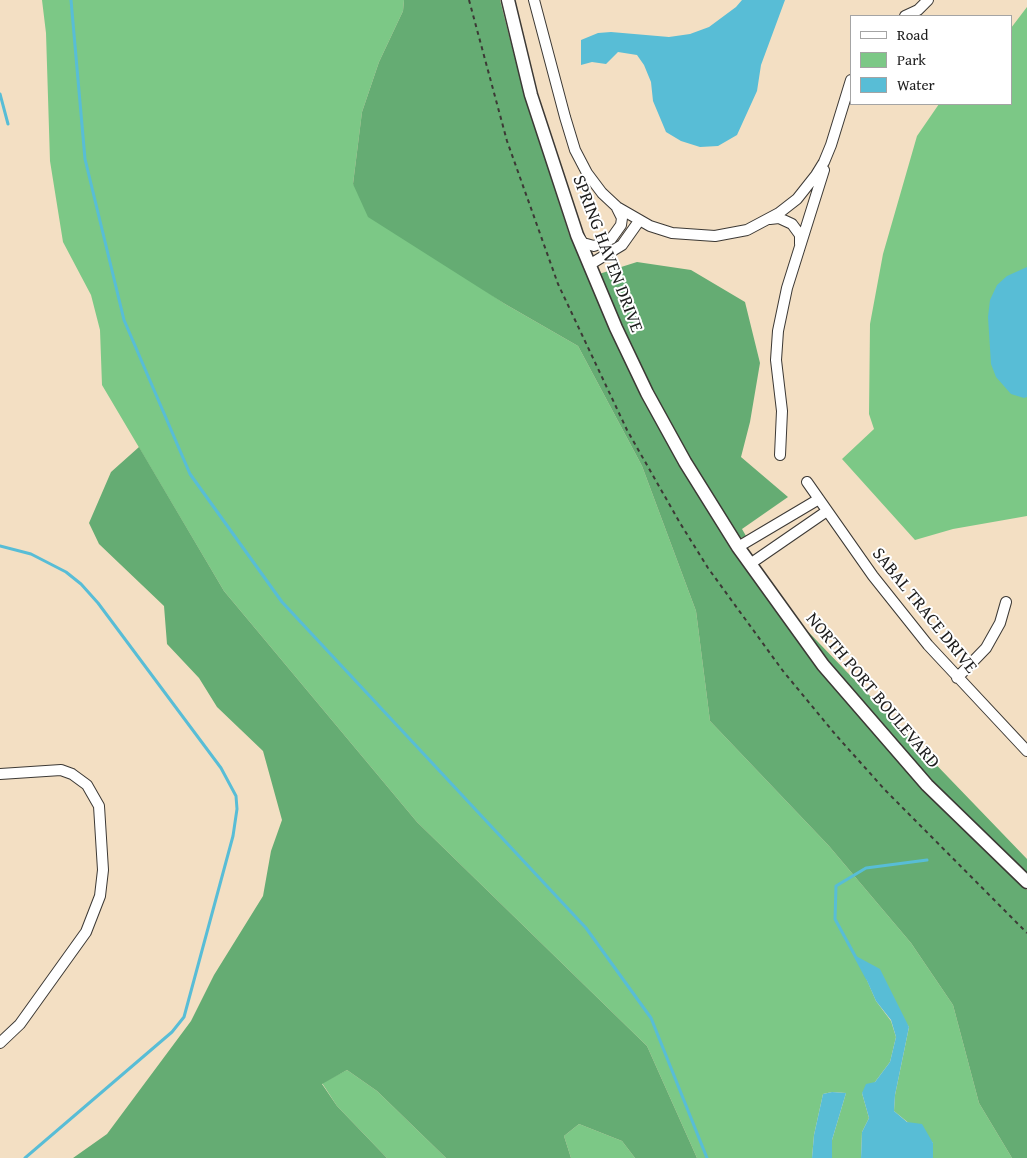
<!DOCTYPE html>
<style>
body{margin:0}
#map{position:relative;width:1027px;height:1158px;overflow:hidden;background:#f3dfc3;font-family:"Gentium Book Plus",serif}
canvas{display:block}
.legend{position:absolute;left:850px;top:15px;width:162px;height:90px;box-sizing:border-box;background:#fff;border:1px solid #a4a4a4;margin:0;padding:6px 9px;list-style:none;font-size:15px;color:#1c1c1c}
.legend li{display:flex;align-items:center;gap:10px;height:25px}
.legend b{width:25px;border:1px solid #a4a4a4}
</style>
<div id="map">
<canvas width="1027" height="1158"></canvas>
<ul class="legend">
<li><b style="height:6px;background:#fff"></b>Road</li>
<li><b style="height:14px;background:#7cc886"></b>Park</li>
<li><b style="height:14px;background:#58bdd6"></b>Water</li>
</ul>
</div>
<script>
const ctx = document.querySelector('canvas').getContext('2d');
ctx.lineJoin = 'round';
function fillPath(path, color) { ctx.fillStyle = color; ctx.fill(path, 'evenodd'); }
const toPath = rows => new Path2D(rows.map(r => 'M' + r).join(''));
function strokePath(path, color, width, dash) { ctx.strokeStyle = color; ctx.lineWidth = width; ctx.lineCap = dash ? 'butt' : 'round'; ctx.setLineDash(dash || []); ctx.stroke(path); }
function label(font, color, halo, rows, align = 'center') {
  ctx.font = font + ' "Gentium Book Plus",serif'; ctx.lineWidth = 4; ctx.setLineDash([]); ctx.textBaseline = 'middle'; ctx.strokeStyle = halo; ctx.fillStyle = color; for (const [text, x, y, turn = 0] of rows) {
    ctx.save(); ctx.translate(x, y); ctx.rotate((+turn || 0) * Math.PI / 180); ctx.textAlign = isNaN(turn) ? turn : align; if (halo) ctx.strokeText(text, 0, 0); ctx.fillText(text, 0, 0); ctx.restore();
  }
}
fillPath(toPath([
 [42,0,404,0,403,11,379,62,362,112,353,184,458,272,505,304,578,346,642,466,696,611,710,721,829,846,911,943,953,1005,979,1103,1012,1158,933,1158,933,1143,894,1111,895,1095,909,1027,857,957,876,1001,891,1021,896,1037,890,1062,875,1082,862,1093,869,1118,862,1132,861,1158,832,1158,832,1140,846,1093,832,1092,823,1094,814,1135,812,1158,697,1158,647,1046,417,822,224,591,102,385,100,330,91,295,63,242,50,161,46,33],
 [1027,7,1027,516,953,529,915,540,842,459,874,429,869,414,870,324,883,254,917,136,939,104,1011,104,1011,28],
 [347,1070,377,1091,446,1158,387,1158,337,1106,322,1083],
 [579,1124,622,1141,635,1158,571,1158,564,1136]
]), '#7cc886');
fillPath(toPath([
 [404,0,500,0,523,90,569,234,680,464,709,513,790,631,851,708,924,789,1027,890,1027,1158,1012,1158,979,1103,953,1005,911,943,829,846,710,721,696,611,642,466,578,346,505,304,368,217,353,184,362,112,379,62,403,11],
 [637,262,691,270,745,302,760,363,750,422,741,457,788,497,742,529,746,536,739,539,690,459,652,391,621,326,599,274],
 [139,447,224,591,417,822,647,1046,697,1158,635,1158,622,1141,579,1124,564,1136,571,1158,446,1158,377,1091,347,1070,322,1084,337,1106,387,1158,73,1158,107,1134,191,1021,214,975,263,896,271,851,282,820,263,751,217,707,199,678,167,644,164,606,99,544,89,523,111,472],
 [792,615,1027,859,1027,874,931,781,827,661]
]), '#65ac73');
fillPath(toPath([
 [742,0,785,0,761,65,757,91,737,135,718,146,700,147,681,141,666,132,653,101,651,82,644,65,637,55,618,52,606,64,592,62,581,65,581,40,598,33,611,32,669,37,690,34,709,27,736,7],
 [1027,267,1027,397,1024,398,1011,394,996,377,991,364,988,317,990,300,997,285,1007,276],
 [856,956,880,969,909,1027,895,1095,894,1111,907,1122,922,1124,933,1143,933,1158,861,1158,862,1132,869,1118,862,1093,866,1084,875,1082,890,1062,896,1037,891,1020,876,1001],
 [832,1092,846,1093,832,1140,832,1158,812,1158,814,1135,823,1094]
]), '#58bdd6');
strokePath(toPath([
 [71,0,85,159,124,320,190,474,282,602,586,928,651,1018,707,1158],
 [0,94,8,124],
 [0,546,31,554,66,572,81,584,98,603,221,768,236,796,237,809,233,836,184,1017,172,1032,25,1158],
 [867,978,835,919,836,886,866,868,927,860]
]), '#58bdd6', 3);
const minor = toPath([
 [534,0,565,117,575,150,587,173,602,193,617,207,650,226,672,233,715,236,747,230,779,213,797,199,816,175,824,162,831,145,851,80],
 [905,16,918,10,928,0],
 [770,219,779,218,792,224,800,235,800,244],
 [579,237,583,243,594,246,611,239,621,225,622,218,617,208],
 [589,265,622,245,639,221],
 [780,455,782,411,776,360,778,331,787,288,824,170],
 [807,482,873,576,928,645,1027,751],
 [738,547,819,499],
 [750,564,827,511],
 [957,678,986,648,1000,623,1006,602],
 [0,774,61,770,72,774,87,785,99,806,103,870,100,896,86,932,20,1024,0,1043]
]);
const tertiary = toPath([
 [508,0,531,95,577,235,616,328,647,393,685,462,738,547,823,665,927,785,1027,882]
]);
strokePath(minor, '#3c3935', 12);
strokePath(tertiary, '#3c3935', 15);
strokePath(toPath([
 [469,0,507,141,558,284,627,430,680,523,708,568,783,671,835,734,885,790,1027,933]
]), '#3c3935', 2, [4, 4]);
strokePath(minor, '#fff', 10);
strokePath(tertiary, '#fff', 12);
label('18px', '#1c1c1c', '#fff', [
 ["SPRING HAVEN DRIVE",607,254,69],
 ["SABAL TRACE DRIVE",924,611,51],
 ["NORTH PORT BOULEVARD",872,691,50]
]);
</script>
